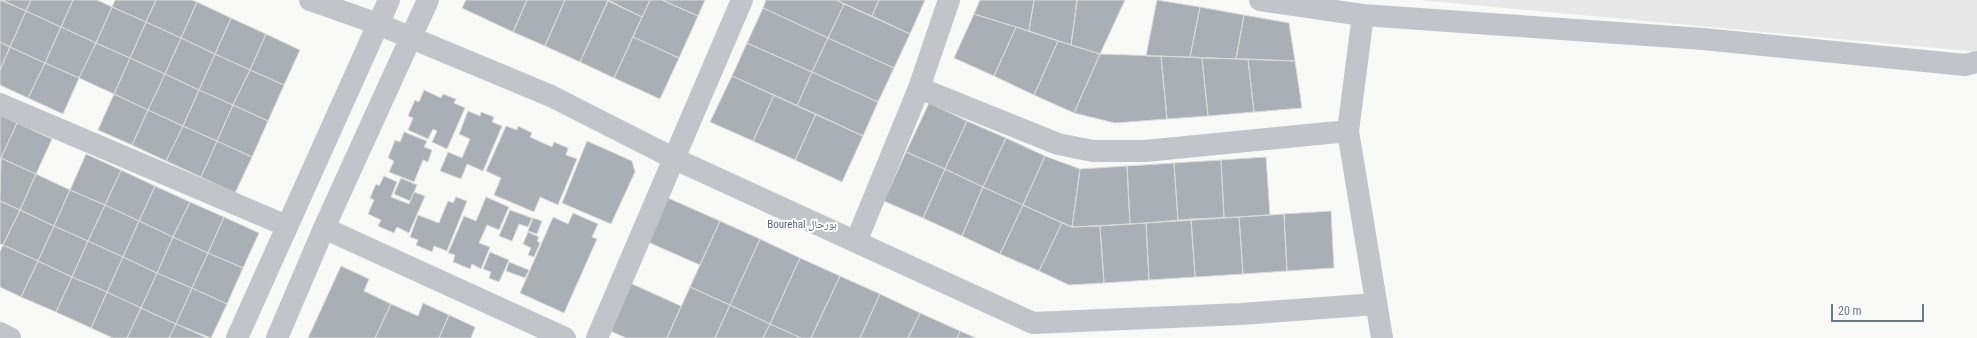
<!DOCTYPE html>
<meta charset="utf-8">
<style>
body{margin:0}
#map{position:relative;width:1977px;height:338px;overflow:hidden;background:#f9f9f7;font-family:"Roboto Condensed",sans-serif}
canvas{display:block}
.scale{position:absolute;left:1831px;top:304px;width:93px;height:18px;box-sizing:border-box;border:2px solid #6b7885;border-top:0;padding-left:5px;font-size:12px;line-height:14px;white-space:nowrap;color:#6b7885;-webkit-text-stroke:3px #fff;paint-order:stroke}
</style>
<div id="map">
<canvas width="1977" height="338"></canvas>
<div class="scale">20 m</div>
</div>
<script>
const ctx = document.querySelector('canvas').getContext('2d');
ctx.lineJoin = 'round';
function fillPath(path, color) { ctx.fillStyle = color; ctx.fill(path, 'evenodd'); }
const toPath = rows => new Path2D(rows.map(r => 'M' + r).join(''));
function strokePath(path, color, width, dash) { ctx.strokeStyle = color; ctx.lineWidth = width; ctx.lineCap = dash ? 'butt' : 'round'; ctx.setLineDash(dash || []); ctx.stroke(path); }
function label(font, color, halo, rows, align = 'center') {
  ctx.font = font + ' "Roboto Condensed","Noto Naskh Arabic",sans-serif'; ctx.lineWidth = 4; ctx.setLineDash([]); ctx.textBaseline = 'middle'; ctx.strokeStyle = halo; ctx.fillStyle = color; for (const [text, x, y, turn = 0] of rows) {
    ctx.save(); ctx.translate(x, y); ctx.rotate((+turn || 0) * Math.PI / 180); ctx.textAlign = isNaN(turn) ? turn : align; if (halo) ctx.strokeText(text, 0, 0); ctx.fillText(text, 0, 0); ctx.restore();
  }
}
fillPath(toPath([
 [1419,0,1977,0,1977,52,1969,51]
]), '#e7e8e7');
const building = toPath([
 [0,0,26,11,10,47,0,42,0,0],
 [2,0,31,0,26,11,2,0],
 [31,0,73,0,61,27,26,11,31,0],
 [73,0,97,0,112,7,96,43,61,27,73,0],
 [115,0,156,0,146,22,112,7,115,0],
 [156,0,192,0,197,2,181,38,146,22,156,0],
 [466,0,527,0,513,32,462,8,466,0],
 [527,0,565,0,545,46,513,32,527,0],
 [565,0,608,0,580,62,545,46,565,0],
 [608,0,650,0,642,17,608,0],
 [650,0,662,0,698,16,679,58,633,37,650,0],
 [662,0,705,0,698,16,662,0],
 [766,0,836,0,844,4,828,38,763,8,766,0],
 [836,0,879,0,872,16,836,0],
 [879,0,925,0,910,34,872,16,879,0],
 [980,0,1034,0,1029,31,974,14,980,0],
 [1034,0,1077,0,1071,45,1029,31,1034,0],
 [1077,0,1125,0,1100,54,1071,45,1077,0],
 [1157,0,1200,7,1190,57,1146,56,1157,0],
 [608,1,642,17,614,78,580,62,608,1],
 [197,2,231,18,215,54,181,38,197,2],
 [844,4,910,34,894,68,828,38,844,4],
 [112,7,146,22,130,58,96,43,112,7],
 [1200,7,1244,15,1236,59,1190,57,1200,7],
 [763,8,828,38,812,72,747,43,763,8],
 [26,11,61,27,45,63,10,47,26,11],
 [974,14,1016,27,994,76,954,58,974,14],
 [1244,15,1289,23,1295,61,1236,59,1244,15],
 [231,18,266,34,250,70,215,54,231,18],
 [146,22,181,38,165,74,130,58,146,22],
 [61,27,96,43,79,78,45,63,61,27],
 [1016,27,1058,41,1034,95,994,76,1016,27],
 [266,34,300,50,284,85,250,70,266,34],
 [633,37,679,58,660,99,614,78,633,37],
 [181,38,215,54,199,90,165,74,181,38],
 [828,38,894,68,878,102,812,72,828,38],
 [1058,41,1100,54,1074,113,1034,95,1058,41],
 [0,42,10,47,0,70,0,42],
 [96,43,130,58,114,94,79,78,96,43],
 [747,43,812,72,797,106,732,76,747,43],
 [10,47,45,63,28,98,0,85,0,70,10,47],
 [215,54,250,70,233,105,199,90,215,54],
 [1100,54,1161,56,1167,119,1115,123,1074,113,1100,54],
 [1161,56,1202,58,1208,116,1167,119,1161,56],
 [130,58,165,74,148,110,114,94,130,58],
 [1202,58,1248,59,1254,112,1208,116,1202,58],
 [1248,59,1295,61,1302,108,1254,112,1248,59],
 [45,63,79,78,63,114,28,98,45,63],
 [250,70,284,85,268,121,233,105,250,70],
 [812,72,878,102,863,136,797,106,812,72],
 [165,74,199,90,183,126,148,110,165,74],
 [732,76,774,95,753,141,710,122,732,76],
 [199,90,233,105,217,141,183,126,199,90],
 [424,90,441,98,443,94,456,99,454,103,465,108,447,149,432,142,437,131,433,129,428,139,408,130,413,118,408,116,415,100,419,102,424,90],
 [114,94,148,110,132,145,98,130,114,94],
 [774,95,816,114,795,160,753,141,774,95],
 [929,103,967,121,945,169,906,152,929,103],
 [233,105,268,121,252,157,217,141,233,105],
 [148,110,183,126,166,161,132,145,148,110],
 [468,111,480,116,481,112,494,117,492,122,502,126,483,171,467,164,461,179,440,171,448,152,462,158,470,139,459,134,468,111],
 [816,114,863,136,842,182,795,160,816,114],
 [0,115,17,123,1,158,0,158,0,115],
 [967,121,1006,138,983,187,945,169,967,121],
 [17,123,52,139,36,174,1,158,17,123],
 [183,126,217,141,201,177,166,161,183,126],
 [506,126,517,130,518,126,532,133,530,137,552,147,554,142,568,148,566,155,577,159,558,205,540,197,534,212,494,195,501,178,486,171,506,126],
 [404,132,427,141,424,147,432,150,428,162,423,160,414,182,389,172,394,161,388,158,395,140,400,142,404,132],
 [1006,138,1045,156,1023,205,983,187,1006,138],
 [217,141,252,157,235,193,201,177,217,141],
 [587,141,632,161,635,172,611,224,562,203,587,141],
 [906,152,945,169,923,218,884,201,906,152],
 [86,154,121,170,105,205,70,190,86,154],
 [1045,156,1080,169,1072,227,1023,205,1045,156],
 [1266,157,1270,215,1224,218,1221,160,1266,157],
 [1,158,36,174,20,210,0,201,1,158],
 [1221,160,1224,218,1178,221,1174,163,1221,160],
 [1174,163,1178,221,1130,224,1127,166,1174,163],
 [1127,166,1130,224,1072,227,1080,169,1127,166],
 [945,169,983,187,962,236,923,218,945,169],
 [121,170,155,186,139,221,105,205,121,170],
 [36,174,70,190,54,226,20,210,36,174],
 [384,176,397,182,391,197,409,204,414,192,425,196,409,233,397,227,394,233,378,226,381,220,368,214,374,200,370,198,376,184,379,186,384,176],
 [401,178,417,185,410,201,394,194,401,178],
 [155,186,190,202,173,237,139,221,155,186],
 [983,187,1023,205,1000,254,962,236,983,187],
 [70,190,105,205,88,241,54,226,70,190],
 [456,197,467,201,447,251,434,246,432,252,416,245,418,240,410,237,418,215,439,223,448,201,453,203,456,197],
 [486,197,509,207,499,230,487,225,479,243,490,247,481,269,472,264,470,269,453,262,455,255,448,253,464,216,476,221,486,197],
 [668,198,720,221,700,265,648,242,668,198],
 [0,201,20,210,3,245,0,244,0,201],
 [190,202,224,217,208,253,173,237,190,202],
 [105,205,139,221,123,257,88,241,105,205],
 [1023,205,1062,223,1039,271,1000,254,1023,205],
 [20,210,54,226,38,261,3,245,20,210],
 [510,210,532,218,528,227,519,224,512,241,499,236,510,210],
 [1331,211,1334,268,1287,271,1284,214,1331,211],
 [573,213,598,224,592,237,597,239,564,313,520,293,553,217,568,224,573,213],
 [1284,214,1287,271,1243,274,1239,217,1284,214],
 [224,217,259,233,243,268,208,253,224,217],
 [1239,217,1243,274,1195,277,1191,219,1239,217],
 [533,218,542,221,537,234,528,231,533,218],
 [1191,219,1195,277,1149,280,1146,223,1191,219],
 [139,221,173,237,157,273,123,257,139,221],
 [720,221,760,239,730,305,690,287,720,221],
 [1062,223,1072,227,1100,226,1104,283,1069,285,1039,271,1062,223],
 [1146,223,1149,280,1104,283,1100,226,1146,223],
 [54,226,88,241,72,277,38,261,54,226],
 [528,232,539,237,537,241,540,243,534,257,528,255,531,248,523,244,528,232],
 [173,237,208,253,192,288,157,273,173,237],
 [760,239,800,258,770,324,730,305,760,239],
 [88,241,123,257,107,292,72,277,88,241],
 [3,245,38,261,21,297,0,287,0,252,3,245],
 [490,252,509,260,499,282,489,278,491,272,483,269,490,252],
 [208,253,243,268,227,304,192,288,208,253],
 [123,257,157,273,141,308,107,292,123,257],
 [800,258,840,276,811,338,801,338,770,324,800,258],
 [38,261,72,277,56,312,21,297,38,261],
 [509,262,529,270,525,278,506,271,509,262],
 [341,266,369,279,364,291,391,304,375,338,308,338,341,266],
 [157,273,192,288,176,324,141,308,157,273],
 [840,276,880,294,860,338,811,338,840,276],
 [72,277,107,292,91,328,56,312,72,277],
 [630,283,681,306,667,338,626,338,608,330,630,283],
 [690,287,730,305,715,338,667,338,690,287],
 [192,288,227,304,211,338,176,324,192,288],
 [107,292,141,308,127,338,113,338,91,328,107,292],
 [880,294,920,313,908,338,860,338,880,294],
 [423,303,449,315,439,338,375,338,391,304,418,316,423,303],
 [730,305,770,324,763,338,715,338,730,305],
 [141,308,176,324,169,338,127,338,141,308],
 [920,313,960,331,957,338,908,338,920,313],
 [449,315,475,327,471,338,439,338,449,315],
 [176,324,207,338,169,338,176,324],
 [770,324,801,338,763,338,770,324],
 [960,331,976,338,957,338,960,331]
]);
fillPath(building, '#a9afb5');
strokePath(building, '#dbdbd9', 1);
strokePath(toPath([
 [310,0,378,24,551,96,675,159,1033,323,1241,314,1376,304],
 [1260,0,1363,15,1703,39,1965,65,1977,62],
 [1363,15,1348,131,1382,338],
 [919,88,1058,144,1093,151,1145,151,1348,131],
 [0,104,287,226],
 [324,228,565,338],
 [856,242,919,88,949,0],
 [237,338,389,0],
 [277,338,324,228,428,0],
 [597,338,742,0]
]), '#c1c4c8', 22);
strokePath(toPath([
 [0,333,10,338]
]), '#c1c4c8', 22);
label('11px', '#58626b', '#fff', [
 ["Bourehal بورحال",802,225]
]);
</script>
